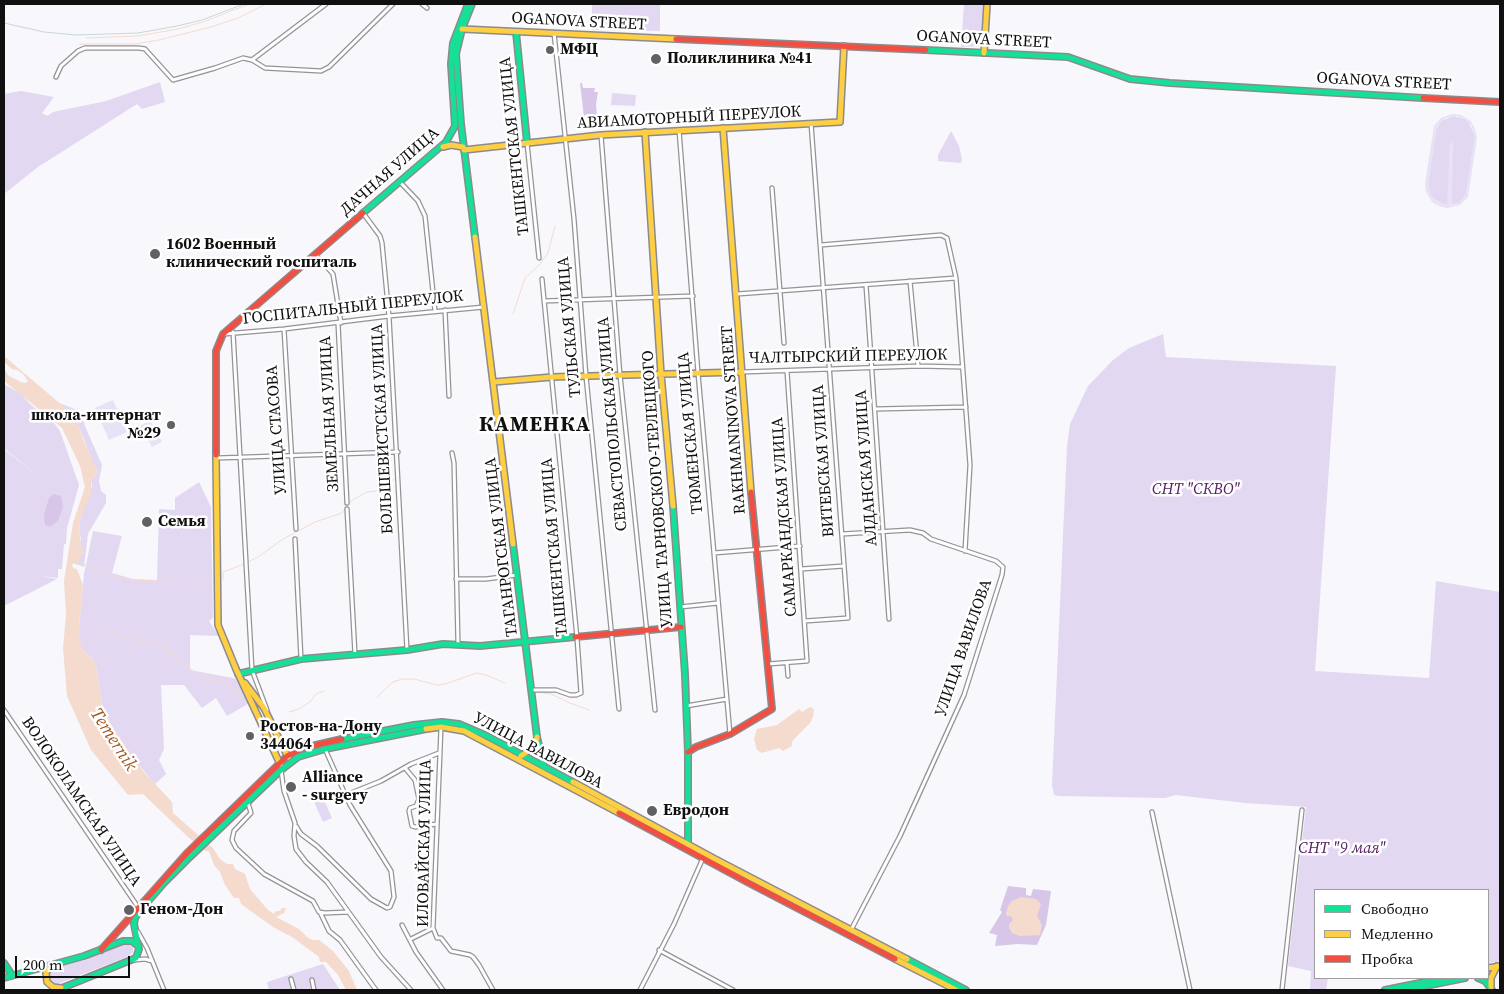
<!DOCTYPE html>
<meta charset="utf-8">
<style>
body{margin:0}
#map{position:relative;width:1504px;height:994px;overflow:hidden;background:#f7f7fc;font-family:"Source Serif 4",serif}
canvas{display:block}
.frame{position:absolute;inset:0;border:5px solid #101010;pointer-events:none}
.legend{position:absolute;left:1314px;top:889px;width:175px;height:90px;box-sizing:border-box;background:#fff;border:1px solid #9f9f9f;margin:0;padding:6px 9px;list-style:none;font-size:15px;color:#101010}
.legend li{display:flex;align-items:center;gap:10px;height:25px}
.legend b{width:25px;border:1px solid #9f9f9f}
.scale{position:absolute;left:15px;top:956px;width:115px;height:22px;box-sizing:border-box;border:2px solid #101010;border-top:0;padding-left:6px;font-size:15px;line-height:18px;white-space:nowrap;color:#101010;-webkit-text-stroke:4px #fff;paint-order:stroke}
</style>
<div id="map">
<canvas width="1504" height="994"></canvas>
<div class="frame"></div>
<ul class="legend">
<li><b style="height:6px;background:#16e098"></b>Свободно</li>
<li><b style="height:6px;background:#ffcf43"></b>Медленно</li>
<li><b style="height:6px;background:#f24e42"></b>Пробка</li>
</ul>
<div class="scale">200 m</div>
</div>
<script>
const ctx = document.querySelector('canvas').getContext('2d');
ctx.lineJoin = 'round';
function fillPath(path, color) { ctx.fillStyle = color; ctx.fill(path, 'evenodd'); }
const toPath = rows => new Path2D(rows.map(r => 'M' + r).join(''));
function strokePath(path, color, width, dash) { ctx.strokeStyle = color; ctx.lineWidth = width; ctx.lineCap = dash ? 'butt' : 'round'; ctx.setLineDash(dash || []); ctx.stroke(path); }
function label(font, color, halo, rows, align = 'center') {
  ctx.font = font + ' "Source Serif 4",serif'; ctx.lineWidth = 5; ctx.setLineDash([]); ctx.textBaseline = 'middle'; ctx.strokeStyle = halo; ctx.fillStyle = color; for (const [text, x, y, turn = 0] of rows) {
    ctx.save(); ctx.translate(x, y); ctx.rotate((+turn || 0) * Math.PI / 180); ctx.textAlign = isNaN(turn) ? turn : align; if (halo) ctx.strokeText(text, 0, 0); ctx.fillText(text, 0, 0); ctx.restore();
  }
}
fillPath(toPath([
 [592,4,660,4,660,31,592,30],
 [964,4,991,4,988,46,961,47],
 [160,82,165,102,142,109,137,104,38,167,4,194,4,94,21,91,54,97,42,113,47,116,53,112,106,101],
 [612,93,636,95,635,106,611,105],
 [1454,116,1465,119,1469,123,1474,134,1474,143,1466,194,1460,202,1451,205,1450,143,1448,205,1442,204,1433,198,1430,194,1428,184,1436,130,1441,121],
 [951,131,959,146,962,159,961,163,938,161,938,155],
 [1163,334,1166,357,1336,366,1315,671,1429,678,1436,581,1500,592,1500,961,1488,963,1488,890,1315,890,1315,978,1328,978,1326,990,1310,990,1311,971,1288,966,1306,807,1245,803,1176,795,1165,798,1059,796,1054,795,1052,785,1067,446,1070,424,1088,386,1113,360,1129,348],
 [4,384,21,394,31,405,54,423,60,431,79,485,67,528,66,544,64,544,62,569,58,569,58,578,42,576,57,579,4,606,4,449,40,478,44,487,40,478,4,448],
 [59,403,80,411,85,426,102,465,99,481,101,491,106,495,106,503,88,534,84,567,73,563,76,562,81,538,79,534,80,520,92,486,91,480,96,475,97,470,92,460,79,427],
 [199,482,211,507,213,618,209,621,219,636,190,635,190,670,238,679,248,704,227,716,216,698,202,708,184,685,161,685,164,749,159,760,166,774,155,784,132,757,111,725,102,704,96,666,92,658,83,651,80,645,79,627,84,574,93,531,122,536,112,573,133,579,157,580,159,509,175,510,175,498],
 [320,791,332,818,323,822,311,795],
 [123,943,129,944,133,947,133,952,129,956,58,984,52,983,49,978,50,972,54,968,85,960],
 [323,964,340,990,269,990,267,982]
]), '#e3d8f2');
fillPath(toPath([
 [580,83,582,83,583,88,595,88,594,92,598,92,596,104,597,116,584,117],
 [53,494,61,496,63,507,58,521,50,527,45,525,44,515,49,498],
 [1008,886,1026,888,1026,895,1031,896,1033,889,1051,891,1046,925,1037,945,1018,944,995,946,997,935,989,933,1002,912,1000,910]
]), '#d8c6e9');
fillPath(toPath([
 [1452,114,1461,115,1471,121,1475,129,1477,138,1468,197,1460,205,1447,208,1439,206,1432,202,1426,192,1425,184,1434,126,1441,118],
 [1457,116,1465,119,1471,125,1474,134,1474,143,1466,194,1460,202,1452,205,1453,143,1450,143,1447,205,1439,203,1433,198,1430,194,1428,184,1437,126,1446,118],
 [113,400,127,432,109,440,95,408],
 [150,420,162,442,152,447,140,426]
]), '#e7e2f5');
fillPath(toPath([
 [4,356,70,412,76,419,83,439,97,470,96,475,91,480,91,493,80,520,79,534,83,552,79,560,72,565,73,568,77,569,83,585,79,627,81,646,83,651,92,658,96,666,102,704,111,725,143,771,172,802,173,813,213,848,220,859,227,864,233,864,235,869,245,874,250,889,268,910,274,914,276,911,280,911,282,908,286,908,284,913,276,917,299,929,307,937,312,940,319,940,333,951,349,971,357,990,346,990,338,975,326,962,320,962,319,957,292,937,273,927,241,904,239,898,234,898,225,885,220,872,214,865,209,851,205,851,188,837,143,794,128,795,91,750,67,696,63,648,66,615,64,581,73,523,85,487,80,466,62,428,4,381,4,369,9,376,21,382,26,383,28,381,23,374,17,370,12,369,4,362],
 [810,707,814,709,813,717,810,723,795,738,792,742,792,746,783,751,779,748,762,753,757,750,754,739,757,729,777,725,799,709,802,712],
 [1021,897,1036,899,1041,904,1037,916,1042,925,1040,935,1020,936,1012,933,1009,928,1009,924,1013,920,1011,916,1007,916,1006,913,1008,906,1012,901]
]), '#f5dbce');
strokePath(toPath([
 [86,38,138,36,178,29,203,22,249,4],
 [80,44,135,44,159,40,211,27,238,18,266,4],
 [513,314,525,278,540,264,548,253,555,226],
 [75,561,109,574],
 [248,562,258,557,283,539,315,522,342,513,351,501,367,492,376,491,395,479],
 [111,575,132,580,159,581],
 [223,580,223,572,244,564],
 [161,581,213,582],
 [160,646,163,645,180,662,185,664,201,677,225,683],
 [81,647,95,637,100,638,104,631,108,631,158,646],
 [227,683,236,690,241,699],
 [543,693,551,694,570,703,589,710],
 [377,697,393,682,402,679,414,679,437,685,445,684,477,673,486,675,505,683],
 [289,712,299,709,311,701,316,694,324,691]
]), '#f5dbce', 1);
const street = toPath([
 [422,4,427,8],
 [554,33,574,219,586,376,619,709],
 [252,60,265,68,321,71,329,67,393,4],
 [56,77,61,66,78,51,85,48,139,48,145,49,173,80,215,68,243,58,252,60,326,4],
 [679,130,698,373,730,734],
 [601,135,620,375,655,710],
 [527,143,539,258],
 [400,182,418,201,425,216,435,311],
 [772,188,784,343],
 [363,213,380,236,382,243,389,316,407,650],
 [821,245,941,235,947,238,956,278,970,465,965,551],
 [315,254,333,274,341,323],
 [910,281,918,366],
 [866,285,889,619],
 [737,294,956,278],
 [544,301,693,296],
 [445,310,449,396],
 [338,323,347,503],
 [284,329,296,529],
 [233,332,246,562],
 [224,334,284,329,389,316,484,307],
 [742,372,918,366,962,367],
 [875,409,966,407],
 [452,453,454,463,458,644],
 [217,458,398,452],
 [347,509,355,654],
 [842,534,910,530,923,533,931,539,996,561,1003,567,1002,575,964,695,900,836,851,930],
 [295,539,301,659],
 [714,553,800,546],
 [246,563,252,670,267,710],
 [801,569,844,566],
 [456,579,486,579,517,575],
 [680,607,718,603],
 [805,621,848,618,811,123],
 [787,663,788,676],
 [768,664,807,661,787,371],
 [533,690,556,690,570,695,576,695,581,693,577,638,542,279],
 [686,706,727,699],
 [4,710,138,907],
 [441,727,433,928,437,938,441,938,451,951,470,955,473,957,479,965,493,990],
 [405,768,415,780,419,799,416,806,410,808,409,811,412,826,415,827,437,824],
 [281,770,284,791,295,823,294,836,296,849,306,862,327,882,381,957,411,990],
 [346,795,381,781,411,764,439,753],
 [248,803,251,813,234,831,232,840,236,848,264,874,313,901,319,912,325,913,348,912],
 [1152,812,1190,990],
 [296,826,301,834,317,846,371,899,387,908,390,907,394,897,391,871,350,805,325,749],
 [320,912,329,931,340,940,376,990],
 [402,925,416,952,443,990],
 [135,930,138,932,147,948,164,990],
 [411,939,433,928],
 [659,950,733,990],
 [134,960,145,959,152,961],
 [291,979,294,990],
 [312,980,314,990],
 [640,990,674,924,703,858],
 [1282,990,1302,810]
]);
const fast = toPath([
 [472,4,462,29,456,54,461,124,475,237],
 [516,32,527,142],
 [926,50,1068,57,1130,79,1170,83,1423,98],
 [363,213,446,142,455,126,451,64,453,43,468,4],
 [673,506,685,674,688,752,688,844],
 [513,544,537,737,544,767],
 [238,674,301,659,407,650,443,644,480,646,575,637],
 [342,739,414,725,442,722,459,724,487,736,573,782],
 [907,959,966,990],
 [4,963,12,975],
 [4,978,84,956,123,941,132,941,138,946],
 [1478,978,1485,981,1492,990],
 [57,990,136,958,139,949,134,924,135,918,139,912,164,883,191,856,281,770,298,757,325,749,426,729],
 [1385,990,1445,978],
 [1405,990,1465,978]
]);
const slow = toPath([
 [462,29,676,39],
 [984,53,987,4],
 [723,128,751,492],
 [645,132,661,374,673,506],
 [443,147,451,145,463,147],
 [464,150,601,135,840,122,844,46],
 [475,237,513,544],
 [494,382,552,377,742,372],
 [216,455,218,625,236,669,280,764],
 [245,683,264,708,288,757],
 [426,729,441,727,464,731,619,813],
 [521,756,535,746,537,737],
 [573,782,715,859,907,959],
 [895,959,956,990],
 [50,966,46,973,47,982,53,987,61,988],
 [1488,968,1500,966],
 [1491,987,1491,978,1497,966]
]);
const jam = toPath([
 [676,39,926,50],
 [1423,98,1500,102],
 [216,455,216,351,223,334,363,213],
 [575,637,681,627],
 [688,752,696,747,730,734,772,709,751,492],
 [619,813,749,883,895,959],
 [101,950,188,852,287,756,303,748,342,739]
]);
strokePath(street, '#949496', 5.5);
strokePath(fast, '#8b8b8d', 8);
strokePath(slow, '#8b8b8d', 8);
strokePath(jam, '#8b8b8d', 8);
strokePath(street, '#fefeff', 3);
strokePath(fast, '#16e098', 5);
strokePath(slow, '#ffcf43', 5);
strokePath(jam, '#f24e42', 5);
strokePath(toPath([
 [4,23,44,32,76,35,138,33,177,26,202,20,244,4]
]), '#c7d7d7', 1);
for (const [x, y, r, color] of [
 [550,50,5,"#616163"],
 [656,59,6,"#616163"],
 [155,254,6,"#616163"],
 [171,425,5,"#616163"],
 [147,522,6,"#616163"],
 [250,736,5,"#616163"],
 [291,787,6,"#616163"],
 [652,811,6,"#616163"],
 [129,910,6,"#616163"]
]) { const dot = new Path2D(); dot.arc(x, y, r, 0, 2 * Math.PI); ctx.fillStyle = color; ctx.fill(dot); strokePath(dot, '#fff', 2); }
label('16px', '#101010', '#fff', [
 ["OGANOVA STREET",579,22,3],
 ["OGANOVA STREET",984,40,3],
 ["OGANOVA STREET",1384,82,3],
 ["АВИАМОТОРНЫЙ ПЕРЕУЛОК",689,118,-3],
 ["ТАШКЕНТСКАЯ УЛИЦА",515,146,-96],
 ["ДАЧНАЯ УЛИЦА",390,172,-41],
 ["ГОСПИТАЛЬНЫЙ ПЕРЕУЛОК",353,308,-6],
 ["ТУЛЬСКАЯ УЛИЦА",570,327,-95],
 ["ЧАЛТЫРСКИЙ ПЕРЕУЛОК",848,357,-1],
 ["ЗЕМЕЛЬНАЯ УЛИЦА",330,414,-93],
 ["RAKHMANINOVA STREET",734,420,-94],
 ["СЕВАСТОПОЛЬСКАЯ УЛИЦА",613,424,-95],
 ["БОЛЬШЕВИСТСКАЯ УЛИЦА",383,429,-93],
 ["УЛИЦА СТАСОВА",277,430,-94],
 ["ТЮМЕНСКАЯ УЛИЦА",691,433,-95],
 ["ВИТЕБСКАЯ УЛИЦА",824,461,-94],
 ["АЛДАНСКАЯ УЛИЦА",867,468,-94],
 ["УЛИЦА ТАРНОВСКОГО-ТЕРЛЕЦКОГО",658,489,-94],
 ["САМАРКАНДСКАЯ УЛИЦА",785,517,-94],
 ["ТАГАНРОГСКАЯ УЛИЦА",502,547,-97],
 ["ТАШКЕНТСКАЯ УЛИЦА",555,547,-95],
 ["УЛИЦА ВАВИЛОВА",964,648,-71],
 ["УЛИЦА ВАВИЛОВА",538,751,28],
 ["ВОЛОКОЛАМСКАЯ УЛИЦА",81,802,56],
 ["ИЛОВАЙСКАЯ УЛИЦА",425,843,-89]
]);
label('bold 16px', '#101010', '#fff', [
 ["МФЦ",560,50],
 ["Поликлиника №41",667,59],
 ["1602 Военный",166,245],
 ["клинический госпиталь",166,263],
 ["школа-интернат",161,416,"right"],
 ["№29",161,434,"right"],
 ["Семья",158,522],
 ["Ростов-на-Дону",260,727],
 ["344064",260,745],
 ["Alliance",302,778],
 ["- surgery",302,796],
 ["Евродон",663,811],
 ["Геном-Дон",140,910]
], 'left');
label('italic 16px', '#582267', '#fff', [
 ["СНТ \"СКВО\"",1196,490],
 ["СНТ \"9 мая\"",1342,849]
]);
label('italic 18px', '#9f541d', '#fff', [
 ["Temernik",113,740,57]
]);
ctx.letterSpacing = '1px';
label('bold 21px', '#101010', '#fff', [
 ["КАМЕНКА",535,426]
]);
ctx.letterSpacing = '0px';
</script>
